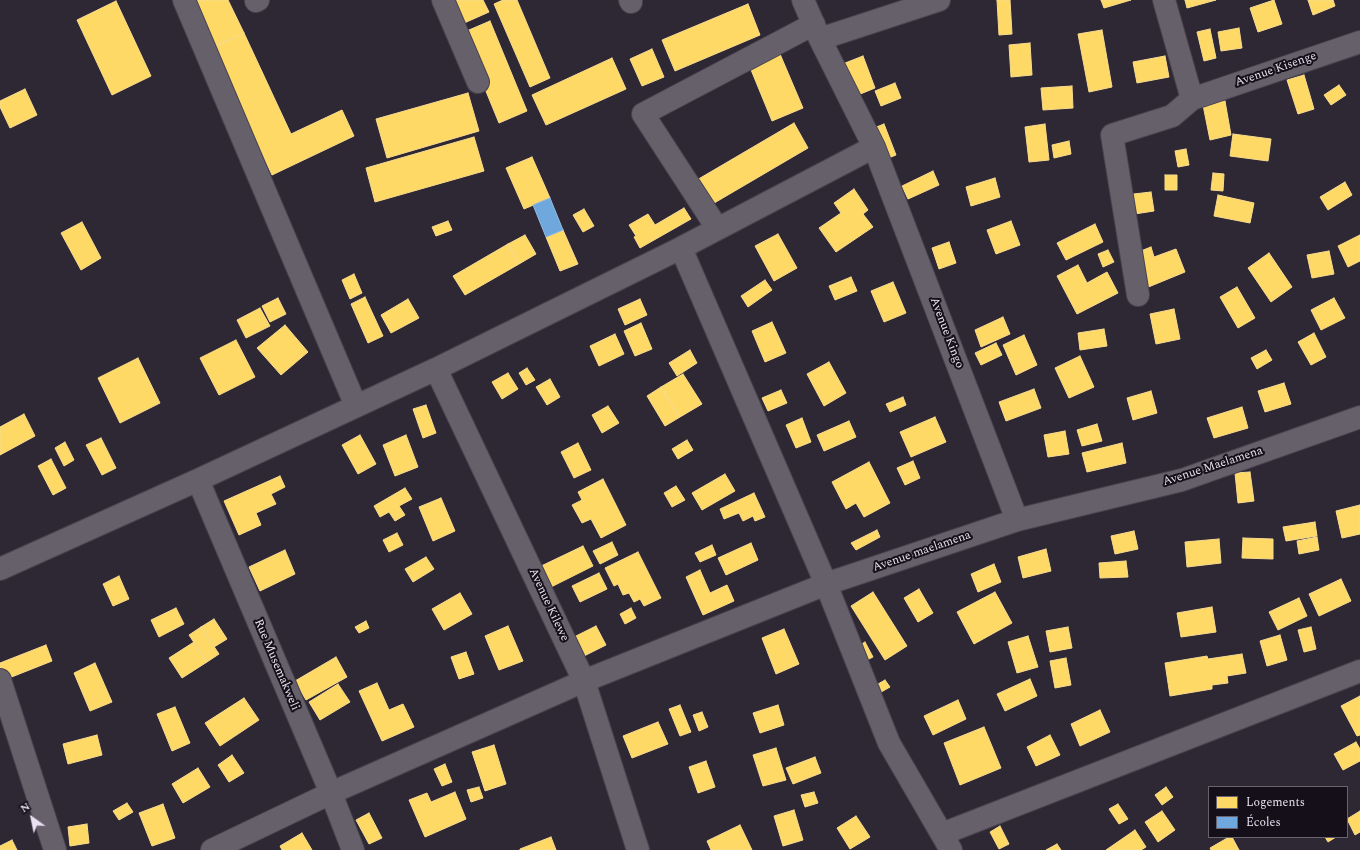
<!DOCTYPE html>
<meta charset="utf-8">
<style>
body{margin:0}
#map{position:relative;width:1360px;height:850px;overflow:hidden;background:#2e2834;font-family:Spectral,serif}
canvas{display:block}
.legend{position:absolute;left:1208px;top:786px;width:140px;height:52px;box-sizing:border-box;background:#140f19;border:1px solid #69636f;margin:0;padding:5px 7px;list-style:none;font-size:12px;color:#e9e1f1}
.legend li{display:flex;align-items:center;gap:8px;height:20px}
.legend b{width:20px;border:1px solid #69636f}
.north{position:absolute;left:12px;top:798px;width:40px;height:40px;-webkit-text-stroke:3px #140f19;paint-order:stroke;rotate:327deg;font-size:11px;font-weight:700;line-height:16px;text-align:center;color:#e9e1f1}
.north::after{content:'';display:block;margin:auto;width:14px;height:18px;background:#e9e1f1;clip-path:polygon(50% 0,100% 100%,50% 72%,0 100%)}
</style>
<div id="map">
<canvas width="1360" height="850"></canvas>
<ul class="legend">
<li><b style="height:11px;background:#ffd966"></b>Logements</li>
<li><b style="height:11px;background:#6fa8dc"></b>Écoles</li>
</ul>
<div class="north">N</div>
</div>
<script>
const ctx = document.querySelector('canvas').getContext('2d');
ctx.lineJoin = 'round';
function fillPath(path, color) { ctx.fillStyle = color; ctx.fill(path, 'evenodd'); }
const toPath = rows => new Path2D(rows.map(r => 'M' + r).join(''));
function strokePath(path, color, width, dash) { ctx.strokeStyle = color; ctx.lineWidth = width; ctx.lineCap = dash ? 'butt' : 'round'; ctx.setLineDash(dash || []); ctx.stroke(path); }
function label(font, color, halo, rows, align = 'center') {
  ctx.font = font + ' Spectral,serif'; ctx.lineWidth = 4; ctx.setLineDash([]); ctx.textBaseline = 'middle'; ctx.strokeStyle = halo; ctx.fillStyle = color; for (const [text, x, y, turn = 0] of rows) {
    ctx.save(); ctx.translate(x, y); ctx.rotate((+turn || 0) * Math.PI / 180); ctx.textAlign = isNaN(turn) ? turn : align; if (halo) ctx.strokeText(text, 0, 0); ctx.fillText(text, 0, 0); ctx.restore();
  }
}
const homes = toPath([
 [189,0,228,0,244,33,212,48,189,0],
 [452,0,483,0,489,12,462,24,452,0],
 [503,0,517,0,550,78,530,87,494,4,503,0],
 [997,0,1010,0,1012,34,999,35,997,0],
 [1101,0,1131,0,1104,8,1101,0],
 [1185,0,1216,0,1187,8,1185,0],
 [1274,0,1282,24,1258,32,1250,8,1274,0],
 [1308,0,1333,0,1335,6,1313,15,1308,0],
 [116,1,151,76,112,95,77,20,116,1],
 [748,4,760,35,675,71,662,40,748,4],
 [490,21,527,111,499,123,462,33,490,21],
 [1239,28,1242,48,1221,51,1218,32,1239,28],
 [1210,29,1216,58,1204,61,1197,32,1210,29],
 [1102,30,1112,87,1089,92,1078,34,1102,30],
 [244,33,291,134,342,110,354,136,272,175,212,48,244,33],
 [1030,43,1032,75,1011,77,1009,45,1030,43],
 [777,47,803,108,772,121,747,60,777,47],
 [652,49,664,77,642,86,630,59,652,49],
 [863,56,875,88,853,97,840,65,863,56],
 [1165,56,1169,77,1137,83,1133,62,1165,56],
 [612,58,626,89,546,125,532,95,612,58],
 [1304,75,1314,109,1298,114,1287,80,1304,75],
 [895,83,901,98,881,106,875,91,895,83],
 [1339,85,1346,95,1331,105,1324,95,1339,85],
 [1072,86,1073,108,1043,110,1041,88,1072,86],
 [25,89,37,115,10,128,0,107,0,101,25,89],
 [468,93,479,131,387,158,376,119,468,93],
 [1225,101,1231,135,1210,140,1203,105,1225,101],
 [794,123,808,148,704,209,690,184,794,123],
 [884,124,896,155,881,161,869,130,884,124],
 [1045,124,1049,160,1029,162,1025,127,1045,124],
 [1233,134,1271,139,1268,161,1230,156,1233,134],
 [474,137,484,171,375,202,366,168,474,137],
 [1069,141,1071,154,1054,158,1052,145,1069,141],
 [1186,149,1189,165,1178,167,1175,151,1186,149],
 [532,157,550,198,524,209,506,168,532,157],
 [933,171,939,185,908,199,902,186,933,171],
 [1213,173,1224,174,1223,191,1211,190,1213,173],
 [1165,175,1177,175,1177,190,1165,190,1165,175],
 [995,178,1000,197,971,206,966,187,995,178],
 [1345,182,1352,195,1328,210,1320,197,1345,182],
 [854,189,868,210,863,214,873,227,836,252,819,228,841,213,834,203,854,189],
 [1151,192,1154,211,1128,215,1125,195,1151,192],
 [1218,195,1254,203,1250,223,1214,216,1218,195],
 [684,208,691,219,640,248,634,237,636,236,629,225,648,214,655,225,684,208],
 [584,209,594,226,583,232,573,215,584,209],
 [448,221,452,230,436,236,432,227,448,221],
 [1011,221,1020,245,996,254,987,230,1011,221],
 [82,222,101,258,81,270,61,233,82,222],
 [1095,224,1103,242,1066,260,1057,243,1095,224],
 [563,230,578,264,560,271,546,237,563,230],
 [778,234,797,268,774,281,755,246,778,234],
 [525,235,536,254,519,264,508,244,525,235],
 [1360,235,1360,261,1348,267,1338,246,1360,235],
 [949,242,956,263,939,269,932,248,949,242],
 [508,244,519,264,465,295,453,276,508,244],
 [1151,247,1154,257,1176,249,1185,272,1146,288,1133,254,1151,247],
 [1108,250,1114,262,1103,267,1098,254,1108,250],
 [1329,251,1334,274,1312,278,1307,255,1329,251],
 [1269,253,1292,287,1271,302,1248,268,1269,253],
 [1078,265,1087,283,1107,272,1118,293,1077,314,1057,276,1078,265],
 [354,274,362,293,350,299,342,280,354,274],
 [851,277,857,291,835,300,829,286,851,277],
 [765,280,772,290,748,307,741,296,765,280],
 [893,282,906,313,884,322,871,291,893,282],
 [1237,287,1255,318,1238,328,1220,297,1237,287],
 [365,297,383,336,368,343,351,304,365,297],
 [278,298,286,314,270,322,262,306,278,298],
 [1334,298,1345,318,1321,330,1311,310,1334,298],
 [408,299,419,318,391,333,381,315,408,299],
 [640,299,647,315,625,325,618,309,640,299],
 [260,308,270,326,246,338,237,320,260,308],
 [1174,309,1180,339,1156,344,1150,314,1174,309],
 [1003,317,1010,334,981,347,975,330,1003,317],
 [772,322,786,353,765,362,752,331,772,322],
 [641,323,652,349,635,356,624,331,641,323],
 [285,325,308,352,281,375,257,348,285,325],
 [1104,329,1107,346,1080,350,1078,333,1104,329],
 [1314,333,1326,357,1311,365,1298,342,1314,333],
 [615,334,624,354,599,366,590,346,615,334],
 [1024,335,1037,365,1016,375,1003,345,1024,335],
 [236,340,255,377,219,395,200,358,236,340],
 [996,343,1002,355,981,365,975,353,996,343],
 [690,350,697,363,677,376,669,363,690,350],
 [1266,350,1272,360,1257,369,1251,358,1266,350],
 [1080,356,1094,387,1069,398,1055,368,1080,356],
 [138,358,160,403,120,423,98,378,138,358],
 [829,362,846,393,824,406,807,374,829,362],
 [527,368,535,380,526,385,519,373,527,368],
 [508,373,518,389,502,399,492,382,508,373],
 [683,374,702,404,680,417,661,387,683,374],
 [550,379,560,397,547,405,536,387,550,379],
 [1284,383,1291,404,1265,412,1258,391,1284,383],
 [661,387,680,417,665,426,647,396,661,387],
 [1034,389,1041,408,1006,421,999,402,1034,389],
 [781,390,787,403,768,411,762,398,781,390],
 [1151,391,1157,413,1133,420,1127,398,1151,391],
 [903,397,906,405,890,412,886,404,903,397],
 [426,405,436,433,423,438,413,409,426,405],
 [608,406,619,423,602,433,592,415,608,406],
 [1242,407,1248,428,1214,438,1207,418,1242,407],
 [24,414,35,436,0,455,0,427,24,414],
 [935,417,946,442,911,457,900,432,935,417],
 [802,418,811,442,796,448,786,425,802,418],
 [849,421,856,437,824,451,817,435,849,421],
 [1097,424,1102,441,1082,446,1077,430,1097,424],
 [1065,431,1069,454,1048,457,1044,435,1065,431],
 [360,435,376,464,358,474,342,445,360,435],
 [406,435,418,467,395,476,383,445,406,435],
 [101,438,116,468,102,475,86,445,101,438],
 [687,440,693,450,678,459,672,449,687,440],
 [65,442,74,460,64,466,55,448,65,442],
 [578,443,591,470,574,478,561,452,578,443],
 [1122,443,1126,463,1087,472,1082,453,1122,443],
 [51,459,66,488,53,495,38,466,51,459],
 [913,461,920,478,905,485,897,468,913,461],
 [869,462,890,503,864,517,856,503,846,509,832,482,869,462],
 [1250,472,1254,501,1238,503,1235,473,1250,472],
 [725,474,735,491,702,510,692,493,725,474],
 [280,476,285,487,271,494,276,504,256,513,261,525,239,535,224,501,280,476],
 [603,479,626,525,601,538,591,519,582,523,572,505,582,500,578,492,603,479],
 [676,486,685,500,672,507,664,493,676,486],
 [405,488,412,499,399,506,405,515,395,521,389,512,380,517,374,506,405,488],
 [754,493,765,517,755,521,753,516,743,521,739,513,724,519,720,509,754,493],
 [441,498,455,531,433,541,419,507,441,498],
 [1360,505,1360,534,1342,538,1336,511,1360,505],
 [1315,522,1317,536,1286,541,1283,527,1315,522],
 [877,530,880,537,856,550,851,543,877,530],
 [1134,531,1138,549,1115,554,1111,536,1134,531],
 [397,533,403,545,389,552,383,540,397,533],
 [1317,537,1319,550,1299,554,1297,541,1317,537],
 [1243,538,1273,539,1273,559,1242,558,1243,538],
 [1219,539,1221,563,1187,567,1185,542,1219,539],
 [612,542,618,555,600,564,593,551,612,542],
 [751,543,758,560,726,575,718,558,751,543],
 [712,545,716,555,700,562,695,553,712,545],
 [583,546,593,566,547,589,537,568,583,546],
 [1046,549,1051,571,1023,578,1018,557,1046,549],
 [285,550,295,574,260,591,249,567,285,550],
 [638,552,661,598,644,606,640,599,634,602,629,593,623,595,618,584,614,586,605,568,638,552],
 [426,557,434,569,413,582,405,569,426,557],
 [1126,561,1128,577,1100,578,1099,563,1126,561],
 [994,564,1001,582,978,592,971,574,994,564],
 [700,570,710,593,727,585,734,601,703,615,686,577,700,570],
 [599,573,607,589,580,602,572,586,599,573],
 [119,576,129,599,113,606,103,584,119,576],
 [1341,579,1351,601,1319,616,1309,594,1341,579],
 [919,589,933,613,918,622,904,598,919,589],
 [873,592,907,646,885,660,851,606,873,592],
 [995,592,1012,623,974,644,957,612,995,592],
 [460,593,472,614,444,630,432,609,460,593],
 [1299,598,1307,616,1278,630,1269,612,1299,598],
 [1212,607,1216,632,1181,637,1177,613,1212,607],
 [176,608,184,624,159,637,151,620,176,608],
 [631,608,636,618,625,624,620,614,631,608],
 [214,619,227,639,214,647,201,627,214,619],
 [366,621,369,628,359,633,355,627,366,621],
 [508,626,523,661,499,670,485,636,508,626],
 [596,626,606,645,584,656,574,637,596,626],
 [201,627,219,654,207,662,189,635,201,627],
 [1068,627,1072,648,1050,652,1046,631,1068,627],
 [1311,627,1316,649,1304,652,1298,630,1311,627],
 [784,629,799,664,776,674,762,638,784,629],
 [1280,635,1287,660,1267,666,1260,641,1280,635],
 [1028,636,1038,667,1017,673,1008,642,1028,636],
 [194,642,207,662,182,678,169,658,194,642],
 [865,642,873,657,863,662,855,648,865,642],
 [46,645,52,661,4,680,0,669,0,663,46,645],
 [466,652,474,674,459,679,451,657,466,652],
 [1242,654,1246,673,1227,676,1228,683,1212,685,1212,689,1170,696,1165,663,1207,656,1208,659,1242,654],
 [336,657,347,677,306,700,295,681,336,657],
 [1066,658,1071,685,1055,688,1050,661,1066,658],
 [95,663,112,702,90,711,74,673,95,663],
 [1030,679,1037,696,1005,711,997,694,1030,679],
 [885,680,890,687,876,695,871,688,885,680],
 [377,683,389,710,403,704,414,727,382,741,359,691,377,683],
 [338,684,350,702,320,720,309,702,338,684],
 [1360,696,1360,735,1357,736,1341,706,1360,696],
 [244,698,259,720,220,746,205,723,244,698],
 [958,700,966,719,933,735,924,716,958,700],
 [680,705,691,732,680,736,669,709,680,705],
 [778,705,784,725,760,733,753,713,778,705],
 [175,707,190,743,172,751,157,714,175,707],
 [1100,710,1110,732,1080,746,1071,724,1100,710],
 [702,712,708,727,699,731,693,715,702,712],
 [658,722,668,744,632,758,623,736,658,722],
 [984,727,1001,768,960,785,944,743,984,727],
 [97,735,102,755,68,764,63,744,97,735],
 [1050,735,1060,755,1036,766,1027,747,1050,735],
 [1356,742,1360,749,1360,761,1343,770,1334,754,1356,742],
 [494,745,506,784,485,791,472,752,494,745],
 [776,748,786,780,763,786,753,755,776,748],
 [232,755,244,773,229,782,218,765,232,755],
 [815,757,821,773,793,784,786,768,815,757],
 [706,761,715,787,698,793,689,767,706,761],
 [445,764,452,782,442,786,434,769,445,764],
 [198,768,210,787,183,803,172,784,198,768],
 [479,787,483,798,471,802,467,790,479,787],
 [1166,787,1173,797,1162,805,1155,795,1166,787],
 [455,792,466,819,425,837,409,800,427,793,431,802,455,792],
 [814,792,818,803,805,807,801,795,814,792],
 [127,803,133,812,119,820,113,811,127,803],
 [163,804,175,838,152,846,139,813,163,804],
 [1118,804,1128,819,1119,824,1109,809,1118,804],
 [794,810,803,840,783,846,774,816,794,810],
 [1162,811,1175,830,1158,842,1145,822,1162,811],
 [1360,811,1360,832,1355,835,1347,819,1360,811],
 [369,813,382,838,369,844,356,820,369,813],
 [856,816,870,837,850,849,837,828,856,816],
 [87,824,89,843,70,846,68,827,87,824],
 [740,825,752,850,711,850,707,841,740,825],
 [1000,826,1009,844,999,849,990,832,1000,826],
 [1135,830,1146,847,1141,850,1106,850,1135,830],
 [302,833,312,850,282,850,280,846,302,833],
 [551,837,556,850,520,850,520,849,551,837],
 [1229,837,1232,837,1239,850,1211,850,1210,848,1229,837],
 [1325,837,1336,837,1328,842,1325,837],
 [12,840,17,850,0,850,0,846,12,840],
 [1057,844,1061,850,1046,850,1057,844]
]);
fillPath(homes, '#ffd966');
strokePath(homes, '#f8db90', 1);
const schools = toPath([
 [550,198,563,230,546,237,533,205,550,198]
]);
fillPath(schools, '#6fa8dc');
strokePath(schools, '#94b9e2', 1);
const minor = toPath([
 [184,0,356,406],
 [443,0,478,82],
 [630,0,631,2],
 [803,0,820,39,874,147,1017,520],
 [1164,0,1192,99],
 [256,1,258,0],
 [820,39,939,0],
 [717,228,643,114,814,24],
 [681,248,826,584,889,743,951,850],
 [1138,295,1112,135,1172,116,1192,99,1360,42],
 [436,369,584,681,638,850],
 [198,480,331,793,353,850],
 [0,569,198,480,436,369,681,248,874,147],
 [0,680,55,850],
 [942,834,1360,671],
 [212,850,331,793,584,681,826,584,1017,520,1182,480,1360,417]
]);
strokePath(minor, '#49434f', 24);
strokePath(minor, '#65606a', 22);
label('12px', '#e9e1f1', '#140f19', [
 ["Avenue Kisenge",1276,70,-19],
 ["Avenue Kingo",946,333,69],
 ["Avenue Maelamena",1213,467,-18],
 ["Avenue maelamena",922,552,-19],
 ["Avenue Kilewe",548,605,65],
 ["Rue Musemakweli",276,665,67]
]);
</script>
